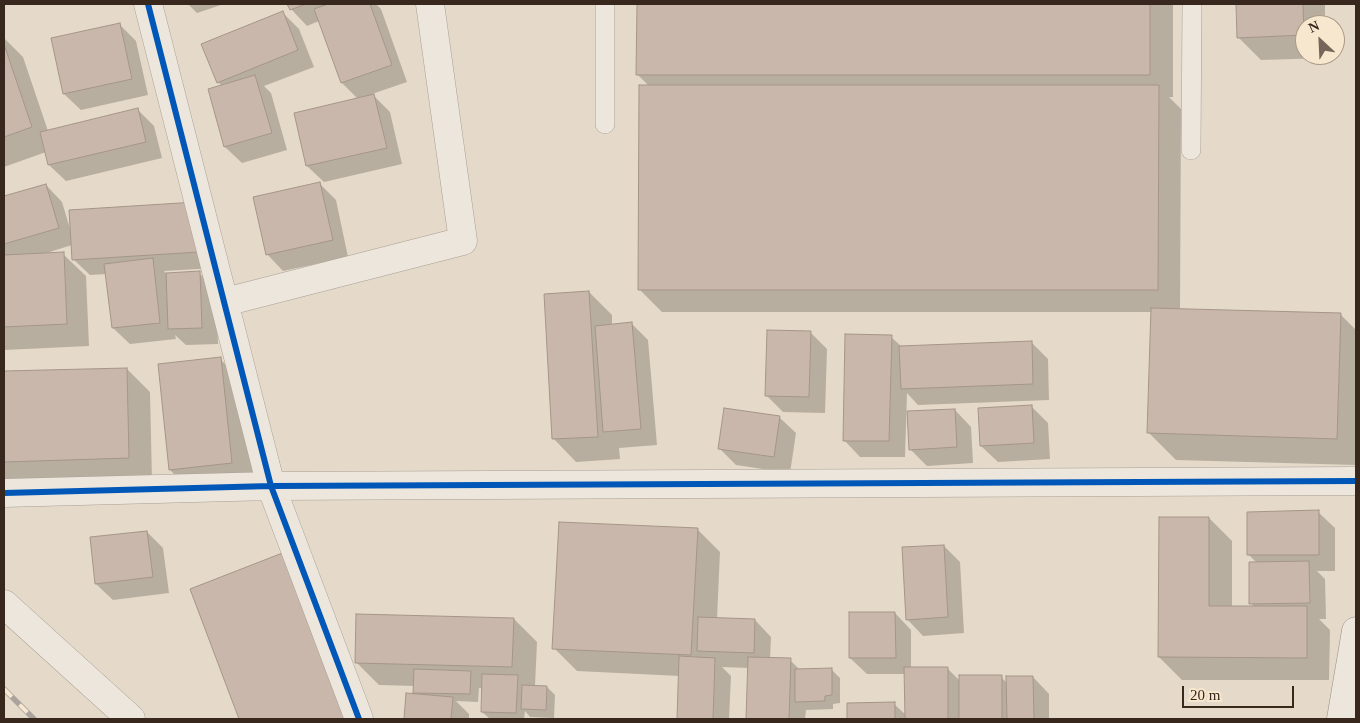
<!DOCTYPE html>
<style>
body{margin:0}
#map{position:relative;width:1360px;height:723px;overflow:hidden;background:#e5dac9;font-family:"Times New Roman",serif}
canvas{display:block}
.frame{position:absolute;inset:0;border:5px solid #38271c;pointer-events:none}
.north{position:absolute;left:1295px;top:15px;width:50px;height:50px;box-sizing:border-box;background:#f7e7ce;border:1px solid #ab9a87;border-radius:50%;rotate:335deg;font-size:14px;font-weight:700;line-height:20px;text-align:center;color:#38271c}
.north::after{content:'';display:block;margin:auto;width:18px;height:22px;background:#756659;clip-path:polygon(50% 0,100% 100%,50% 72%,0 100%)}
.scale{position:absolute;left:1182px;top:686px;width:112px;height:22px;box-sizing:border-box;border:2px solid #38271c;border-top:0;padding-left:6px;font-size:15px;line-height:18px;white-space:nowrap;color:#38271c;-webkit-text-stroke:4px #f7e7ce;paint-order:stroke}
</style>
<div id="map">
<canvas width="1360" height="723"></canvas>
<div class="frame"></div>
<div class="north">N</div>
<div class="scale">20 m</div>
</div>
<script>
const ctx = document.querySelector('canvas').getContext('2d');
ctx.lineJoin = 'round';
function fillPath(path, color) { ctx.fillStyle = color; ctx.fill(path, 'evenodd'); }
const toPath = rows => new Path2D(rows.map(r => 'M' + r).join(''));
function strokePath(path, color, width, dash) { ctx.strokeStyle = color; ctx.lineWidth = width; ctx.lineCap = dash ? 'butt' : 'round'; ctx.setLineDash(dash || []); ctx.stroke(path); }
fillPath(toPath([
 [188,4,224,4,197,13],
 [289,4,376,4,381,9,407,82,372,94,390,112,402,164,324,182,307,166,358,99,342,83,319,21,307,26,291,9],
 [638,4,1173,4,1173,97,1169,97,1181,109,1180,310,1341,315,1356,330,1356,465,1176,460,1148,432,1152,312,662,312,639,289,649,86,638,75],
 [1237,4,1325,4,1325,25,1305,25,1305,55,1326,55,1326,58,1261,60,1238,37],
 [283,13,299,29,314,67,264,86,271,93,287,150,242,163,225,147,209,90,222,86,218,82],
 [119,24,136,41,148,95,81,110,64,94,52,39],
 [4,38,23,57,48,131,138,110,154,126,162,158,66,181,49,165,46,152,4,167],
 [320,184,336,200,348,257,283,271,267,254],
 [46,185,62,202,71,232,196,204,215,268,164,271,168,275,199,273,216,289,218,344,186,345,175,335,176,339,130,344,113,328,107,274,90,275,73,259,72,245,43,254,63,254,86,276,89,346,4,350,4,197],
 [589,292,612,315,612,326,632,324,648,340,657,445,619,448,620,459,576,462,554,439],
 [810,332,827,349,825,413,783,412,766,395],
 [891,337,902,347,1031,342,1048,359,1049,400,918,405,907,393,905,457,860,457,844,440],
 [220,359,243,382,254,485,193,493,170,470],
 [127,369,150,392,152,481,4,485,4,372],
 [1031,406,1048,423,1050,459,998,462,981,446],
 [955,410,971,427,973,463,927,466,911,450],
 [779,417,796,433,790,473,736,465,720,449],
 [1318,512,1335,528,1335,571,1317,571,1325,579,1326,619,1319,619,1330,630,1329,680,1182,680,1159,657,1209,518,1232,541,1232,607,1254,607,1251,603,1257,563,1249,555],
 [697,529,720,552,717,619,755,620,771,637,770,659,790,660,800,670,831,669,840,678,840,703,833,704,833,709,806,710,805,719,748,719,749,668,722,667,731,676,729,719,679,719,680,676,577,671,554,648],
 [147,532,163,548,169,593,113,600,96,584],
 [944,546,960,562,964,633,923,636,907,619],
 [191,589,361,719,240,719],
 [895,613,911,630,911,668,948,669,960,681,1001,677,1007,683,1033,677,1049,694,1049,719,849,719,848,704,894,704,906,715,906,674,867,674,850,658],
 [514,619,537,642,535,686,547,687,555,695,554,718,530,717,525,711,524,719,490,719,482,712,483,688,479,688,478,702,456,701,469,714,469,719,405,719,407,694,418,695,415,692,415,686,379,685,356,662]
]), '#0003');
const building = toPath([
 [287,4,306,4,290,10,287,4],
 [328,4,370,4,392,65,341,83,314,9,328,4],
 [637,4,1150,4,1150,75,636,75,637,4],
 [1236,4,1303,4,1304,35,1237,38,1236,4],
 [283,11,298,50,217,83,201,44,283,11],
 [120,23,132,79,63,94,51,38,120,23],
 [4,44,32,127,4,137,4,44],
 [255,75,272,133,224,147,208,89,255,75],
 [639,85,1159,85,1158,290,638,290,639,85],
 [374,94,387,148,306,166,294,113,374,94],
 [138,108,146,142,48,165,40,132,138,108],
 [320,182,333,240,266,255,253,197,320,182],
 [46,184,59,228,4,244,4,196,46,184],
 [196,202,199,252,72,260,69,210,196,202],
 [64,252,67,324,4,327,4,255,64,252],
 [153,258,160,323,112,328,104,264,153,258],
 [200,271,202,328,168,329,166,273,200,271],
 [589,291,598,437,552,439,544,294,589,291],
 [1151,308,1341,313,1337,439,1147,433,1151,308],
 [632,322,641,429,603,432,595,326,632,322],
 [767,330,811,331,809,397,765,396,767,330],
 [845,334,892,335,889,441,843,441,845,334],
 [1032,341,1033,384,901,389,899,346,1032,341],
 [221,357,232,463,169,470,158,364,221,357],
 [127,368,129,458,4,462,4,371,127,368],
 [1032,405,1034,443,980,446,978,408,1032,405],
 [724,408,780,416,774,457,718,449,724,408],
 [955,409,957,447,909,450,907,411,955,409],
 [1319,510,1319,555,1247,555,1247,512,1319,510],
 [1159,517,1209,517,1209,606,1307,606,1307,658,1158,657,1159,517],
 [559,522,698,528,691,655,552,649,559,522],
 [147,531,153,577,95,584,90,537,147,531],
 [944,545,948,617,906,620,902,547,944,545],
 [285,552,348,719,239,719,190,589,285,552],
 [1309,561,1310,603,1249,604,1249,562,1309,561],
 [849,612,895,612,896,658,849,658,849,612],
 [356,614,514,618,512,667,355,663,356,614],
 [698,617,755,619,754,653,697,651,698,617],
 [679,656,715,658,713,719,677,719,679,656],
 [748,657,791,658,789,719,746,719,748,657],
 [904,667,948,667,948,719,905,719,904,667],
 [832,668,832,695,825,696,825,701,795,702,795,669,832,668],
 [414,669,471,671,470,694,413,693,414,669],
 [482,674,518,675,516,713,481,712,482,674],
 [959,675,1002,675,1002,719,959,719,959,675],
 [1006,676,1033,676,1034,719,1007,719,1006,676],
 [522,685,547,686,546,710,521,709,522,685],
 [406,693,453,697,451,719,404,719,406,693],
 [895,702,895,719,847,719,847,703,895,702]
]);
fillPath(building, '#c8b7aa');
strokePath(building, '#a59589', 1);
const lane = toPath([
 [605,124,605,4],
 [1191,150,1192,4]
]);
const street = toPath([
 [148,4,271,486,359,719],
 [225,302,463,241,430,4],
 [4,493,271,486,1356,481],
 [4,604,131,719]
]);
const secondary = toPath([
 [1341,719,1356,631]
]);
strokePath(lane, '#a99f93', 20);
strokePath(street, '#a99f93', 29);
strokePath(secondary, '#998f83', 29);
strokePath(lane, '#ece6dc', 19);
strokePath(street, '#ece6dc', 28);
strokePath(secondary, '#ece6dc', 28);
const rail = toPath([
 [4,689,34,719]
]);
strokePath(rail, '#aba49c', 5.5);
strokePath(rail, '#f7e7ce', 4, [11]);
strokePath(toPath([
 [148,4,271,486,359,719],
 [4,493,271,486,1356,481]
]), '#0057b8', 6);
</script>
